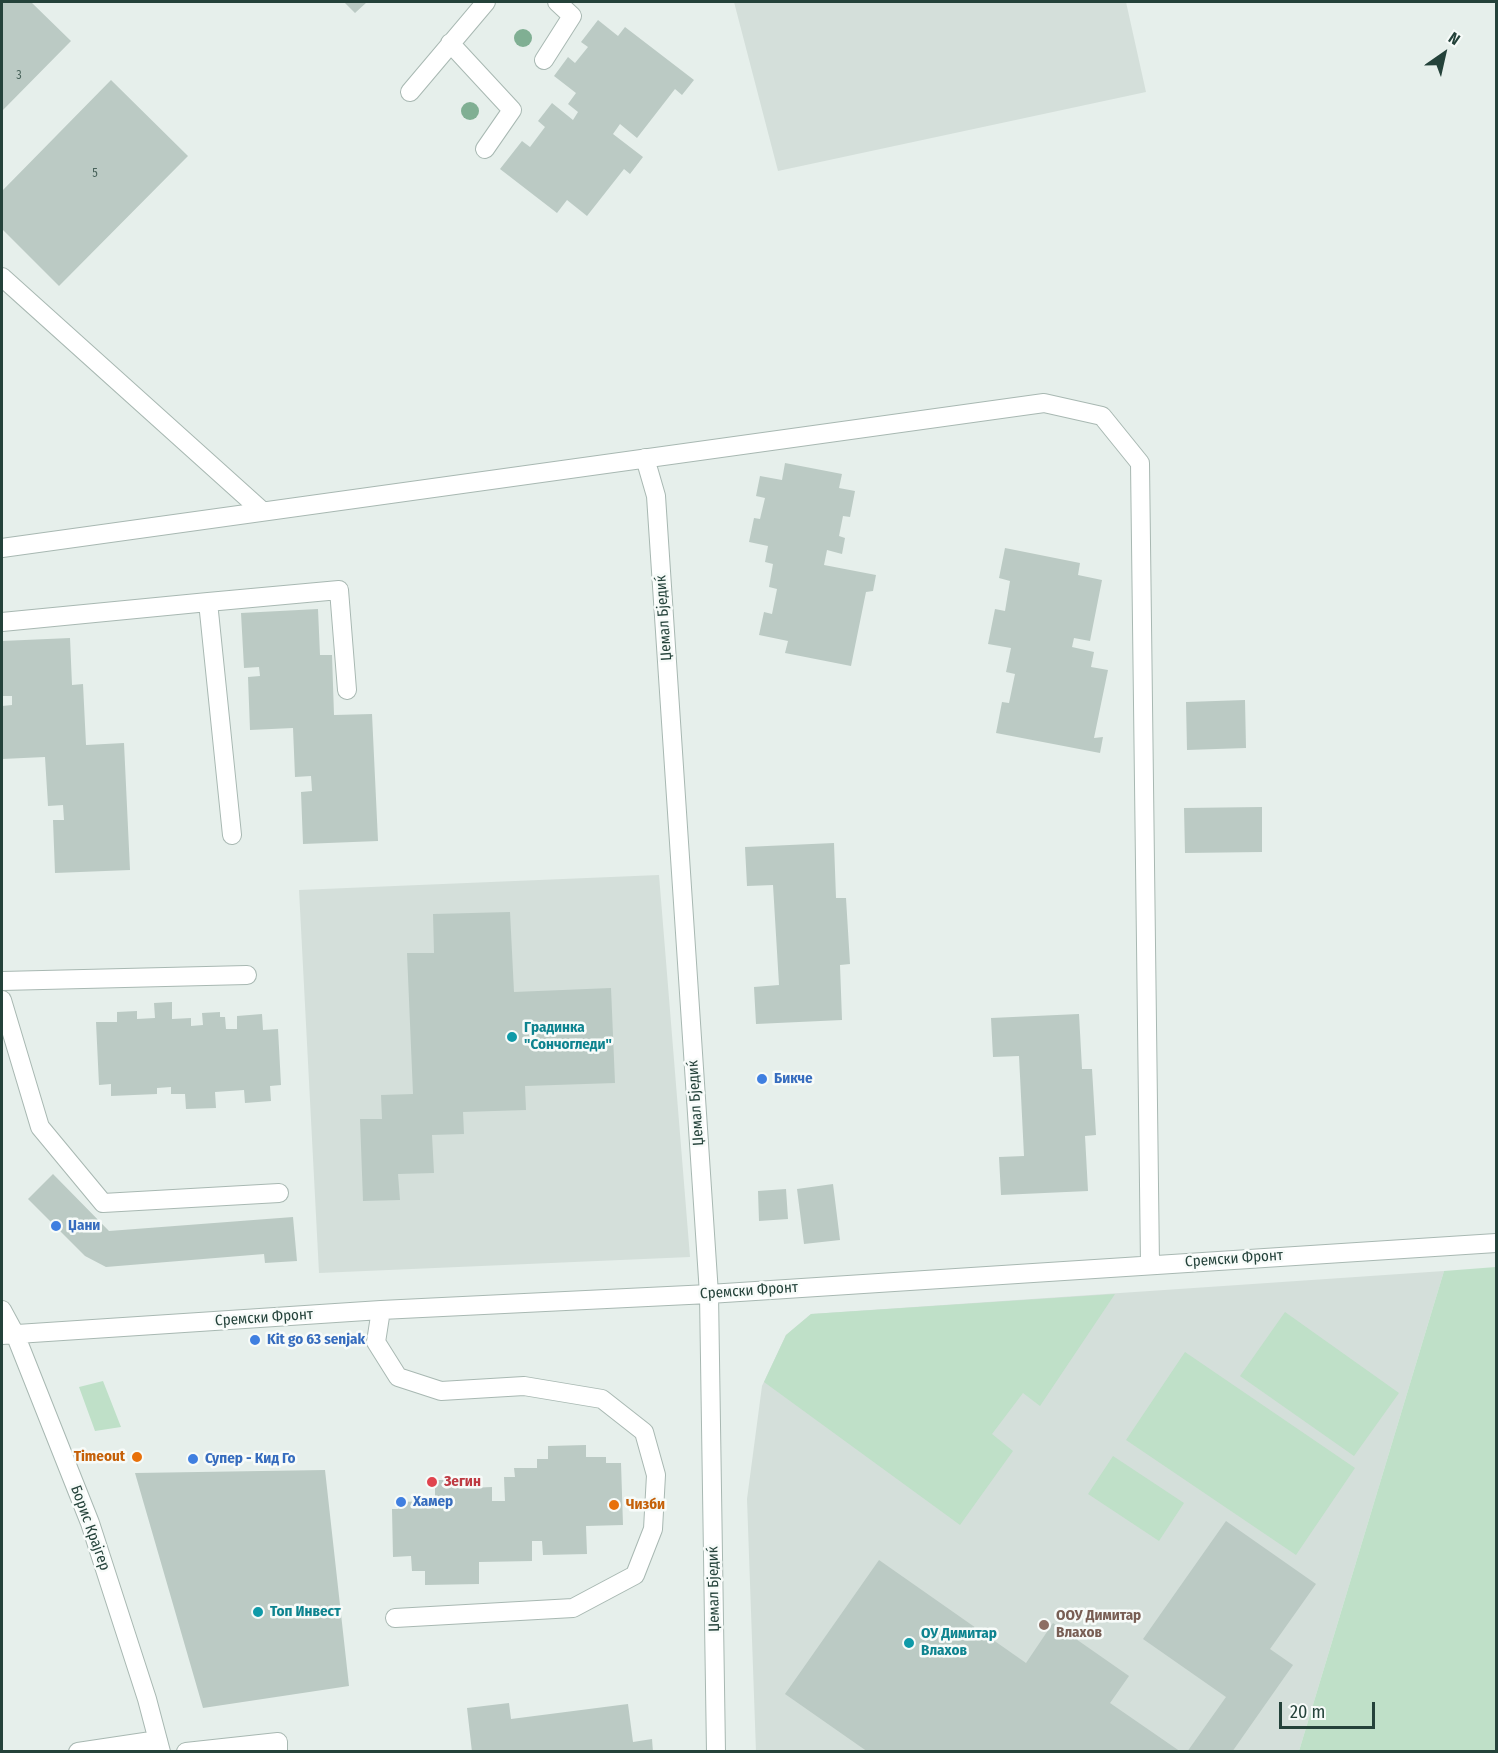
<!DOCTYPE html>
<meta charset="utf-8">
<style>
body{margin:0}
#map{position:relative;width:1498px;height:1753px;overflow:hidden;background:#e6efeb;font-family:"Fira Sans Condensed",sans-serif}
canvas{display:block}
.frame{position:absolute;inset:0;border:3px solid #24423a;pointer-events:none}
.north{position:absolute;left:1414px;top:24px;width:60px;height:60px;-webkit-text-stroke:4px #f7fbf9;paint-order:stroke;rotate:34deg;font-size:16px;font-weight:700;line-height:24px;text-align:center;color:#24423a}
.north::after{content:'';display:block;margin:auto;width:21px;height:27px;background:#24423a;clip-path:polygon(50% 0,100% 100%,50% 72%,0 100%)}
.scale{position:absolute;left:1279px;top:1702px;width:96px;height:27px;box-sizing:border-box;border:3px solid #24423a;border-top:0;padding-left:8px;font-size:18px;line-height:21px;white-space:nowrap;color:#24423a;-webkit-text-stroke:4px #f7fbf9;paint-order:stroke}
</style>
<div id="map">
<canvas width="1498" height="1753"></canvas>
<div class="frame"></div>
<div class="north">N</div>
<div class="scale">20 m</div>
</div>
<script>
const ctx = document.querySelector('canvas').getContext('2d');
ctx.lineJoin = 'round';
function fillPath(path, color) { ctx.fillStyle = color; ctx.fill(path, 'evenodd'); }
const toPath = rows => new Path2D(rows.map(r => 'M' + r).join(''));
function strokePath(path, color, width, dash) { ctx.strokeStyle = color; ctx.lineWidth = width; ctx.lineCap = dash ? 'butt' : 'round'; ctx.setLineDash(dash || []); ctx.stroke(path); }
function label(font, color, halo, rows, align = 'center') {
  ctx.font = font + ' "Fira Sans Condensed",sans-serif'; ctx.lineWidth = 5; ctx.setLineDash([]); ctx.textBaseline = 'middle'; ctx.strokeStyle = halo; ctx.fillStyle = color; for (const [text, x, y, turn = 0] of rows) {
    ctx.save(); ctx.translate(x, y); ctx.rotate((+turn || 0) * Math.PI / 180); ctx.textAlign = isNaN(turn) ? turn : align; if (halo) ctx.strokeText(text, 0, 0); ctx.fillText(text, 0, 0); ctx.restore();
  }
}
fillPath(toPath([
 [734,2,1126,2,1146,92,778,171],
 [659,875,690,1257,319,1273,299,890],
 [1444,1271,1299,1751,756,1752,747,1499,762,1386,786,1335,811,1314]
]), '#d4dfda');
fillPath(toPath([
 [1496,1267,1496,1751,1299,1751,1444,1271],
 [1115,1294,1040,1406,1023,1393,992,1434,1013,1451,960,1525,764,1382,786,1335,811,1314],
 [1285,1312,1399,1393,1354,1456,1240,1376],
 [1185,1352,1355,1468,1296,1555,1126,1440],
 [103,1381,121,1427,95,1431,79,1387],
 [1113,1456,1184,1503,1159,1541,1088,1494]
]), '#bfe0c8');
fillPath(toPath([
 [2,2,31,2,71,41,2,111],
 [344,2,367,2,355,13],
 [598,20,618,36,625,27,694,80,682,95,675,89,637,138,620,124,613,134,643,157,630,174,624,169,587,216,567,200,557,213,500,169,522,141,530,147,545,127,538,121,552,103,573,120,578,112,568,104,576,93,554,76,568,57,575,63,588,47,581,42],
 [111,80,188,156,59,286,2,229,2,191],
 [785,463,842,474,839,488,855,491,850,517,843,516,839,536,845,538,842,554,827,550,824,565,876,575,873,591,866,592,851,666,785,653,788,641,759,635,764,612,772,614,777,589,769,587,773,564,765,562,768,546,749,542,754,518,760,519,765,498,756,496,760,476,782,480],
 [1005,548,1080,563,1078,575,1102,580,1090,641,1074,638,1072,647,1094,652,1091,667,1108,670,1094,738,1103,737,1100,753,996,733,1002,702,1009,703,1015,674,1006,672,1011,648,988,644,995,609,1005,611,1010,581,999,578],
 [318,609,320,655,332,655,334,715,372,714,378,841,303,844,301,792,312,791,311,776,295,777,293,728,250,730,248,677,260,676,259,667,244,668,241,613],
 [70,638,72,685,83,684,86,745,124,743,130,870,55,873,53,820,64,820,63,805,48,806,45,757,2,759,2,706,12,705,12,696,2,696,2,641],
 [1245,700,1246,748,1187,750,1186,702],
 [1262,807,1262,852,1185,853,1184,808],
 [834,843,836,898,846,898,850,964,840,965,842,1020,756,1024,754,987,779,985,773,885,747,886,745,847],
 [510,912,514,992,611,988,615,1083,525,1086,526,1110,463,1112,464,1134,432,1135,434,1173,398,1174,400,1200,363,1201,360,1119,382,1119,381,1095,413,1094,407,953,434,953,433,914],
 [172,1002,172,1019,191,1018,191,1026,203,1025,202,1013,220,1012,220,1017,225,1017,226,1029,237,1029,237,1016,262,1014,263,1030,278,1029,281,1085,270,1086,271,1101,245,1103,244,1090,215,1092,216,1108,186,1109,185,1094,171,1094,171,1087,157,1088,157,1094,111,1096,111,1084,99,1085,96,1022,117,1022,117,1012,137,1011,137,1019,155,1018,154,1003],
 [1079,1014,1082,1069,1092,1069,1096,1135,1085,1136,1088,1191,1001,1195,999,1157,1024,1156,1019,1056,993,1057,991,1018],
 [53,1174,109,1231,293,1217,297,1261,265,1263,264,1254,106,1267,85,1256,28,1199],
 [833,1184,840,1240,804,1244,797,1189],
 [786,1189,788,1219,759,1221,758,1191],
 [586,1445,586,1457,606,1457,606,1463,621,1463,623,1525,586,1526,587,1554,543,1555,542,1541,532,1541,532,1561,479,1562,479,1584,425,1585,425,1571,412,1571,411,1556,393,1557,392,1509,398,1509,398,1502,435,1501,435,1480,469,1480,469,1488,492,1487,492,1501,505,1501,504,1477,515,1477,514,1468,537,1468,537,1459,548,1459,548,1446],
 [325,1470,349,1686,203,1708,135,1473],
 [1226,1521,1316,1584,1270,1649,1293,1665,1232,1752,1187,1752,1226,1697,1143,1639],
 [879,1560,1026,1663,1053,1623,1129,1676,1110,1703,1181,1752,868,1752,785,1694],
 [509,1703,511,1719,628,1704,633,1742,652,1739,653,1752,472,1752,467,1708]
]), '#bbcac4');
const minor = toPath([
 [450,43,512,110,485,149],
 [544,60,572,16,557,2],
 [410,92,486,2],
 [2,277,261,510],
 [645,458,656,496,709,1294,716,1752],
 [2,548,1044,403,1102,416,1140,463,1150,1265],
 [208,602,339,590,347,690],
 [2,622,208,602,232,835],
 [2,981,247,975],
 [2,1000,40,1127,103,1203,279,1193],
 [2,1310,15,1334,90,1523,147,1699,161,1752],
 [381,1310,376,1342,398,1377,441,1391,524,1386,602,1399,644,1432,656,1475,653,1529,635,1575,573,1608,395,1618],
 [2,1335,381,1310,709,1294,1496,1243],
 [78,1752,158,1740],
 [186,1752,278,1742,278,1752]
]);
strokePath(minor, '#a8b8b2', 20);
strokePath(minor, '#fff', 18);
ctx.fillStyle = '#80af93';
for (const [x, y] of [
 [523,38],
 [470,111]
]) { ctx.beginPath(); ctx.arc(x, y, 9, 0, 2 * Math.PI); ctx.fill(); }
for (const [x, y, r, color] of [
 [512,1037,6,"#0f9aa8"],
 [762,1079,6,"#3f7fe0"],
 [56,1226,6,"#3f7fe0"],
 [255,1340,6,"#3f7fe0"],
 [137,1457,6,"#e8710a"],
 [193,1459,6,"#3f7fe0"],
 [432,1482,6,"#e0444e"],
 [401,1502,6,"#3f7fe0"],
 [614,1505,6,"#e8710a"],
 [258,1612,6,"#0f9aa8"],
 [1044,1625,6,"#8d6e63"],
 [909,1643,6,"#0f9aa8"]
]) { const dot = new Path2D(); dot.arc(x, y, r, 0, 2 * Math.PI); ctx.fillStyle = color; ctx.fill(dot); strokePath(dot, '#f7fbf9', 2); }
label('12px', '#4a645c', null, [
 ["3",19,76],
 ["5",95,174]
]);
label('15px', '#24423a', '#f7fbf9', [
 ["Џемал Бједиќ",664,618,-94],
 ["Џемал Бједиќ",696,1103,-94],
 ["Сремски Фронт",1234,1259,-4],
 ["Сремски Фронт",749,1291,-4],
 ["Сремски Фронт",264,1318,-4],
 ["Борис Крајгер",90,1528,70],
 ["Џемал Бједиќ",714,1589,-91]
]);
label('bold 15px', '#0d838f', '#f7fbf9', [
 ["Градинка",524,1028],
 ["\"Сончогледи\"",524,1045],
 ["Топ Инвест",270,1612],
 ["ОУ Димитар",921,1634],
 ["Влахов",921,1651]
], 'left');
label('bold 15px', '#366cbe', '#f7fbf9', [
 ["Бикче",774,1079],
 ["Џани",68,1226],
 ["Kit go 63 senjak",267,1340],
 ["Супер - Кид Го",205,1459],
 ["Хамер",413,1502]
], 'left');
label('bold 15px', '#c56008', '#f7fbf9', [
 ["Timeout",125,1457],
 ["Чизби",626,1505,"left"]
], 'right');
label('bold 15px', '#be3a42', '#f7fbf9', [
 ["Зегин",444,1482]
], 'left');
label('bold 15px', '#785e54', '#f7fbf9', [
 ["ООУ Димитар",1056,1616],
 ["Влахов",1056,1633]
], 'left');
</script>
